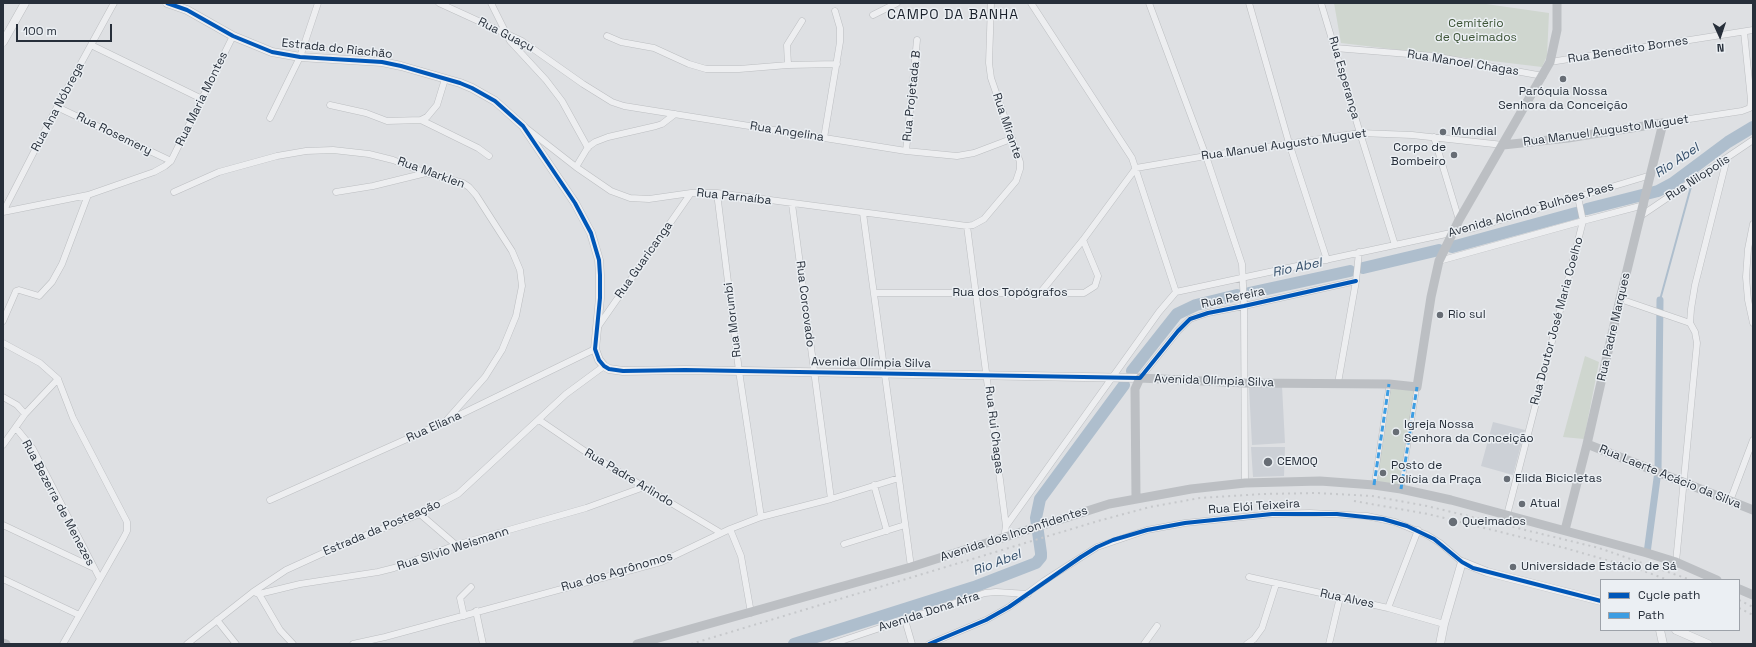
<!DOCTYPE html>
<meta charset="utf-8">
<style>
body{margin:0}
#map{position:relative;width:1756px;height:647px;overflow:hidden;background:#dee0e3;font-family:"Space Grotesk",sans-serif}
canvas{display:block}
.frame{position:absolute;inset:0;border:4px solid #272f3a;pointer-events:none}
.legend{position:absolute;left:1600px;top:579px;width:140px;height:52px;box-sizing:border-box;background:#ebeff3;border:1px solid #9da2a9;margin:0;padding:5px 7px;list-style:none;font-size:12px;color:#272f3a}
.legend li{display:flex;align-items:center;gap:8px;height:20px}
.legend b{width:20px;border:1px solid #9da2a9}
.north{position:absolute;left:1700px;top:16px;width:40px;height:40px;-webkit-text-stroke:3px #ebeff3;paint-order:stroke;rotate:177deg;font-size:11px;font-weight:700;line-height:16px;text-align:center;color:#272f3a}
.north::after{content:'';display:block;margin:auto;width:14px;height:18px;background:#272f3a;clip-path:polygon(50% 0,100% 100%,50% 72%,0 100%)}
.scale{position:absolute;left:16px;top:24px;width:96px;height:18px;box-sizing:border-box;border:2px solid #272f3a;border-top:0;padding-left:5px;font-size:12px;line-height:14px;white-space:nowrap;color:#272f3a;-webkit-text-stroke:3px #ebeff3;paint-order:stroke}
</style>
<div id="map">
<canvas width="1756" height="647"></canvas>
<div class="frame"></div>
<ul class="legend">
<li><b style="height:5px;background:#0057b8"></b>Cycle path</li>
<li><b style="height:5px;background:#3d9de2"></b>Path</li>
</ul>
<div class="north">N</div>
<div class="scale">100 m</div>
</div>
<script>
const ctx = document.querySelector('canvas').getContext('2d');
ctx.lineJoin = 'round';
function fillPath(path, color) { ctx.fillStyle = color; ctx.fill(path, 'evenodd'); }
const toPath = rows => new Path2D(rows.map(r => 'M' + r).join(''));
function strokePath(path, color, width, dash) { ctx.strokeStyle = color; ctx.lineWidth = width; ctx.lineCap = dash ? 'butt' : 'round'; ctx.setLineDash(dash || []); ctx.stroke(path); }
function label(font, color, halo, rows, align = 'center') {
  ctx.font = font + ' "Space Grotesk",sans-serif'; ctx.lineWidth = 3; ctx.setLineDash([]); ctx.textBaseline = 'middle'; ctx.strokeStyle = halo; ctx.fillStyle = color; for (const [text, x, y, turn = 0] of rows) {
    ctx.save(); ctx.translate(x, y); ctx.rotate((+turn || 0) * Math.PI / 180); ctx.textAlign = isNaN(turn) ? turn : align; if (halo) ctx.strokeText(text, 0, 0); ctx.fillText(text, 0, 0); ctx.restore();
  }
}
fillPath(toPath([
 [1282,386,1285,443,1252,445,1249,387],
 [1493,422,1525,430,1513,475,1481,466],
 [1251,447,1285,447,1284,476,1253,477]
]), '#ccd0d6');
fillPath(toPath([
 [1334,3,1479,3,1549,13,1547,56,1542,67,1341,43],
 [1585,356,1599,362,1584,439,1563,437],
 [1389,384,1417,387,1401,489,1374,485]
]), '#cfd6cf');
strokePath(toPath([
 [1693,177,1697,165],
 [1660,300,1692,183]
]), '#aebecd', 2);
strokePath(toPath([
 [1647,553,1658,471,1660,300]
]), '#aebecd', 7);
strokePath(toPath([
 [1587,209,1658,191,1673,183,1728,142,1753,127],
 [1452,247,1576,213],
 [1363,268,1439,250],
 [1249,293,1350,271],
 [1132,371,1177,314,1196,305,1237,295],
 [794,644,974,587,1036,563,1041,557,1041,553,1036,518,1040,499,1124,385]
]), '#aebecd', 12);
const pedestrian = toPath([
 [1374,485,1389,384],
 [1401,489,1417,387]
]);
const minor = toPath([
 [439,3,522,41,583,84,612,102,624,106,906,151,957,156,974,153,1011,139],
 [491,3,510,41,546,80,562,101,588,148],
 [1031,3,1132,158,1176,292],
 [1149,3,1206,156,1242,264,1244,306,1245,483],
 [1249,3,1289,143,1327,260],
 [1321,3,1360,133,1395,245],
 [873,15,897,3],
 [607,36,621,42,654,48,689,64,706,69,739,69,788,65,837,64],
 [91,45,202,99],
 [1335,48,1433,56,1543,76],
 [1550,62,1753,30],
 [788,65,787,45,802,21],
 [330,105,366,113,387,121,421,120,427,117,437,105,445,79],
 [57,107,171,161],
 [270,118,300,57,318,3],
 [421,120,478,148,489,156],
 [1663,123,1742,111,1750,108,1751,100,1744,32],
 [526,128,576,167,611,191,630,198,649,199,691,193,717,193,967,226,973,225,984,219,989,213,1016,181,1020,169,1020,162,991,78,989,63,991,3],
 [1434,137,1459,220],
 [824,138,840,42,840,28,835,11],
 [906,151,917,40],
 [576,167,588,147,595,142,608,137,656,126,662,124,675,114],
 [174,192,219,172,277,156,306,151,333,150,369,154,393,160,426,173,463,183,469,187,476,195,512,251,520,270,522,286,516,316,502,350,485,377,445,422],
 [336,192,373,186,426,173],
 [717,193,739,371,761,517],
 [792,204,831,499],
 [3,212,88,195,154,172,165,166,171,161,233,36],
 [3,212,57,107,114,3],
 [863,213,911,567],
 [1642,215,1753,140],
 [1753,224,1748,249,1746,277,1748,300,1753,323],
 [967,226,1006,526,1004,538],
 [1439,261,1583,221,1644,205],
 [874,293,1084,293,1095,286,1098,276,1083,240],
 [1040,293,1083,240,1136,168,1206,156,1360,133,1412,135,1503,145],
 [1620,299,1690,323],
 [3,321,16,291,19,290,39,296,52,282,62,264,88,195],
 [597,328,691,193],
 [3,343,40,363,58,379,73,418,127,522,127,531,124,537,63,644],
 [1140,378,1178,331,1190,319,1208,313,1244,306,1356,281],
 [1338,383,1356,281,1359,252],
 [3,397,17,405,25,414],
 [539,420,586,452,721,533],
 [16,428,33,449,100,579],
 [3,445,25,414,58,379],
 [874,485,887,531],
 [270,500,445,422,595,349],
 [1730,501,1753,440],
 [420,514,456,545],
 [1507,515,1578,241,1583,221,1578,197],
 [3,525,92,567],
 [1006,526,1159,312,1176,292,1474,228,1651,175],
 [730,529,741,556,751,613],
 [844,544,905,525],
 [1676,562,1697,343,1695,332,1690,323,1691,309,1695,285,1727,158],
 [1249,577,1388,608,1444,624],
 [3,579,79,615],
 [256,593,259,594,280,630,293,644],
 [259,594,300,584,378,572,394,568,456,545,586,508,644,487],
 [1388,608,1418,530],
 [476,611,483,644],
 [464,616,460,598,471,587],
 [217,620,236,644],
 [905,620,912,644],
 [187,644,253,592,286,570,343,544,420,514,458,494,566,394,604,366],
 [353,644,385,637,661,562,730,529,761,517,831,499,899,478],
 [832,644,985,593,996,592,1028,594],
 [929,644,986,620,1009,607,1044,581,1097,547,1147,530,1185,523,1272,514,1310,513,1367,516,1395,522,1427,535,1440,543,1462,562],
 [1144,644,1157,626],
 [1247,644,1254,639,1262,628,1276,584],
 [1329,644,1340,597]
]);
const tertiary = toPath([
 [167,3,187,10,233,36,272,52,300,57,382,62,401,66,460,83,472,88,495,101,523,126,575,203,591,233,599,260,600,275,600,298,595,349,599,360,604,366,609,369,623,371,685,370,1140,378],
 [3,42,25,3],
 [1660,630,1663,644],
 [1676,630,1708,644],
 [1440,644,1444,624,1462,562,1487,572,1601,601]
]);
strokePath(pedestrian, '#bcbec1', 5.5);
strokePath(minor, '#bcbec1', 7);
strokePath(tertiary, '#bcbec1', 9);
strokePath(pedestrian, '#edeef0', 4.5);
strokePath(minor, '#edeef0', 6);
strokePath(tertiary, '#edeef0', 8);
strokePath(toPath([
 [1503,145,1568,138,1663,123,1620,299,1587,444,1565,530],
 [1587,444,1753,510],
 [1136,498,1135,389,1140,378,1245,383,1389,384,1417,387,1431,297,1439,261,1459,220,1550,62,1557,30,1557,3],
 [1739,589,1753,595],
 [3,643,6,644],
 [637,644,911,567,1109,504,1191,489,1245,483,1320,481,1374,485,1401,489,1451,500,1647,553,1676,562,1717,580]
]), '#bcbfc3', 9);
strokePath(toPath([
 [1354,501,1428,514,1565,548,1641,570,1668,580],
 [1739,600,1753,607],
 [1739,608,1753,615],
 [691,644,1098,521,1150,507,1200,498,1262,494,1317,493,1372,496,1427,506,1599,548,1691,580]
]), '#c6c8cb', 2, [2, 4]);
strokePath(toPath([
 [1374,485,1389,384],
 [1401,489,1417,387]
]), '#3d9de2', 3, [6, 3]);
strokePath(toPath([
 [167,3,187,10,233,36,272,52,300,57,382,62,401,66,460,83,472,88,495,101,523,126,575,203,591,233,599,260,600,275,600,298,595,349,599,360,604,366,609,369,623,371,685,370,1140,378,1178,331,1190,319,1208,313,1244,306,1356,281],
 [929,644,986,620,1009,607,1081,557,1097,547,1113,540,1147,530,1185,523,1272,514,1337,514,1383,519,1407,526,1434,539,1462,562,1473,568,1601,601]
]), '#0057b8', 4);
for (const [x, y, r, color] of [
 [1563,79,4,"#676d75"],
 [1443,132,4,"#676d75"],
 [1454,155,4,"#676d75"],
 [1440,315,4,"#676d75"],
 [1396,432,4,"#676d75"],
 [1268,462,5,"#676d75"],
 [1383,473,4,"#676d75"],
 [1507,479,4,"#676d75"],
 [1522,504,4,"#676d75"],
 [1453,522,5,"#676d75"],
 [1513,567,4,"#676d75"]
]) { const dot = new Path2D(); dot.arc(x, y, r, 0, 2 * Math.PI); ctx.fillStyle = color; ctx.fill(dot); strokePath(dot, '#ebeff3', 1.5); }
label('12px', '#3d5436', '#ebeff3', [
 ["Cemitério",1476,24],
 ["de Queimados",1476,38]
]);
label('12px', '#272f3a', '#ebeff3', [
 ["Rua Guaçu",506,35,27],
 ["Estrada do Riachão",337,49,6],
 ["Rua Benedito Bornes",1628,50,-9],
 ["Rua Manoel Chagas",1463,63,9],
 ["Rua Esperança",1344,78,74],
 ["Rua Projetada B",912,96,-84],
 ["Rua Maria Montes",202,99,-64],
 ["Rua Ana Nóbrega",58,107,-62],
 ["Rua Mirante",1007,126,71],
 ["Rua Manuel Augusto Muguet",1606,131,-8],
 ["Rua Angelina",787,132,9],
 ["Rua Rosemery",114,134,26],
 ["Rua Manuel Augusto Muguet",1284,145,-8],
 ["Rua Marklen",431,173,20],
 ["Rua Nilopolis",1698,178,-33],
 ["Rua Parnaíba",734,197,6],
 ["Avenida Alcindo Bulhões Paes",1531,210,-16],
 ["Rua Guaricanga",644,260,-55],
 ["Rua dos Topógrafos",1010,293],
 ["Rua Pereira",1233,298,-12],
 ["Rua Corcovado",805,304,83],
 ["Rua Morumbi",733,320,-97],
 ["Rua Doutor José Maria Coelho",1557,321,-75],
 ["Rua Padre Marques",1614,327,-77],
 ["Avenida Olímpia Silva",871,363,1],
 ["Avenida Olímpia Silva",1214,381,2],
 ["Rua Eliana",434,427,-24],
 ["Rua Rui Chagas",994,430,83],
 ["Rua Laerte Acácio da Silva",1670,477,22],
 ["Rua Padre Arlindo",629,478,31],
 ["Rua Bezerra de Menezes",58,503,62],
 ["Rua Elói Teixeira",1254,507,-4],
 ["Estrada da Posteação",382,528,-23],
 ["Avenida dos Inconfidentes",1014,534,-18],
 ["Rua Silvio Weismann",453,549,-18],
 ["Rua dos Agrônomos",617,572,-16],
 ["Rua Alves",1347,599,12],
 ["Avenida Dona Afra",929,612,-18]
]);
label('12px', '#272f3a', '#ebeff3', [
 ["Paróquia Nossa",1563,92,"center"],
 ["Senhora da Conceição",1563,106,"center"],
 ["Mundial",1451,132],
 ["Corpo de",1446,148,"right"],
 ["Bombeiro",1446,162,"right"],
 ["Rio sul",1448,315],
 ["Igreja Nossa",1404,425],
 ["Senhora da Conceição",1404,439],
 ["CEMOQ",1277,462],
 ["Posto de",1391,466],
 ["Polícia da Praça",1391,480],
 ["Elida Bicicletas",1515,479],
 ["Atual",1530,504],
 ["Queimados",1462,522],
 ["Universidade Estácio de Sá",1521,567]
], 'left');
label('italic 13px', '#354f6a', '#ebeff3', [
 ["Rio Abel",1677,161,-34],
 ["Rio Abel",1297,268,-12],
 ["Rio Abel",997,563,-21]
]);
ctx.letterSpacing = '1px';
label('14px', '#19202b', '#ebeff3', [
 ["CAMPO DA BANHA",953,15]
]);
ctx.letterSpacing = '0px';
</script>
